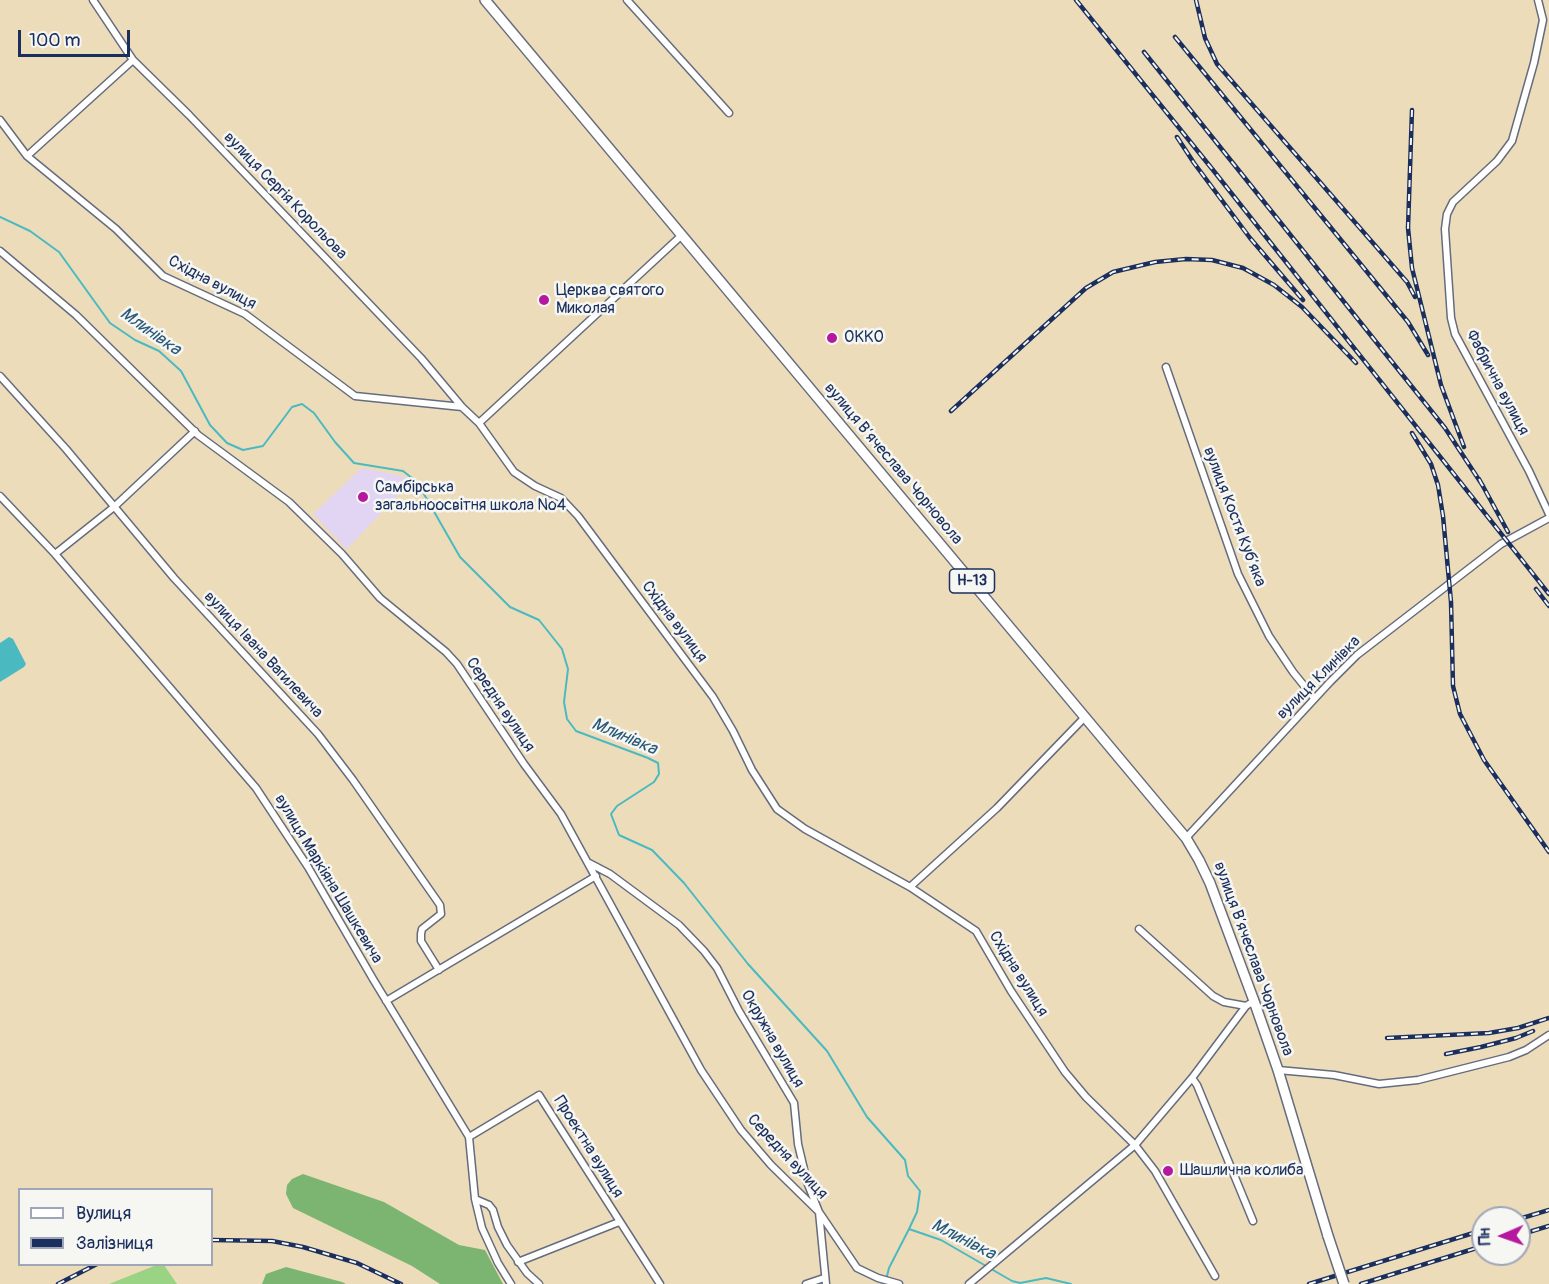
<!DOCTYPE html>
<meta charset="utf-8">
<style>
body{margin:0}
#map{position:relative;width:1549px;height:1284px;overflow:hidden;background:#eddcba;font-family:Pangolin,sans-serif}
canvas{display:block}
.legend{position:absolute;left:18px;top:1188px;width:195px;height:78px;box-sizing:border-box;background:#f6f6f2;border:2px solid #9ea6b7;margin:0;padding:8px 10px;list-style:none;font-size:18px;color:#1b2f5e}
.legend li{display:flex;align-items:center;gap:12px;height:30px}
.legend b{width:30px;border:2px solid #9ea6b7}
.north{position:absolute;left:1471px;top:1206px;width:60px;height:60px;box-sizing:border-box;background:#f6f6f2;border:2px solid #9ea6b7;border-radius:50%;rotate:268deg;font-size:16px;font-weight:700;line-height:24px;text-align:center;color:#1b2f5e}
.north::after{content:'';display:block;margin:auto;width:21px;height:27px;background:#b5179e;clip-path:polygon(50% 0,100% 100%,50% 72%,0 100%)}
.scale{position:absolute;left:18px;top:30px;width:112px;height:27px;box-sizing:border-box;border:3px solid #1b2f5e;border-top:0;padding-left:8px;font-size:18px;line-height:21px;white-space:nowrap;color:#1b2f5e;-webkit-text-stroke:4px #f6f6f2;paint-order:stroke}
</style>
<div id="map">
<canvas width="1549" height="1284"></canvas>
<ul class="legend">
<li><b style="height:8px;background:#fff"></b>Вулиця</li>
<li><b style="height:8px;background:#1b2f5e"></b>Залізниця</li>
</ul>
<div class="north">Пн</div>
<div class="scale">100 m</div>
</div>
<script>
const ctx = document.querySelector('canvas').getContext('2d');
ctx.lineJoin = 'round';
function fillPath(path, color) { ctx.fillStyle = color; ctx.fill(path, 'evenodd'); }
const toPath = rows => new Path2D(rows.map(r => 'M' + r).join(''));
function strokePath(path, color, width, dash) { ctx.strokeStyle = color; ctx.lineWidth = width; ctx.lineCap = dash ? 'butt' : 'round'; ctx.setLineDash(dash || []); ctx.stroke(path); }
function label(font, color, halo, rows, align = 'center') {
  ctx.font = font + ' Pangolin,sans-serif'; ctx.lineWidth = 5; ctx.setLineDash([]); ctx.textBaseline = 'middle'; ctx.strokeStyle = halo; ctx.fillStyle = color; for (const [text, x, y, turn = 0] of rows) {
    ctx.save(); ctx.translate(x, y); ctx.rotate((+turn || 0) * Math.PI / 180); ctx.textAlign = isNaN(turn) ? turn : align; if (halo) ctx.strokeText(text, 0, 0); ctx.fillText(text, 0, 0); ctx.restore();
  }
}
fillPath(toPath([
 [362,468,406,477,411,481,347,549,313,514]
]), '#e2d4f3');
fillPath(toPath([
 [159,1264,164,1265,177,1284,109,1284]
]), '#9bd385');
fillPath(toPath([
 [303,1174,384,1202,459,1245,485,1250,503,1284,440,1284,412,1266,293,1208,286,1194,287,1185,292,1179],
 [286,1267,342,1282,346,1284,262,1284,266,1274]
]), '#7cb572');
fillPath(toPath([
 [9,637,13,639,26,664,24,667,0,682,0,643]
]), '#4abac0');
strokePath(toPath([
 [0,217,30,231,59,252,110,323,135,340,159,351,181,371,210,425,227,443,243,450,263,446,292,407,302,404,314,413,335,442,354,463,403,471,417,482,460,557,510,607,539,620,562,649,568,669,564,702,567,719,576,731,648,758,658,763,659,774,654,782,617,806,611,814,619,835,652,850,684,883,748,964,827,1051,867,1117,905,1160,908,1176,920,1191,917,1212,909,1229,941,1240,1012,1281,1020,1283,1046,1278,1071,1284],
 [885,1284,889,1268,909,1229]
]), '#4abac0', 2);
const minor = toPath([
 [93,0,133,60,189,115,421,358,462,407,479,423,514,472,535,486,561,498,578,516,713,697,733,731,752,770,777,809,805,829,910,887,976,931,1011,991,1065,1072,1086,1097,1135,1145,1155,1171,1215,1276],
 [627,0,729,113],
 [1538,0,1543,20,1534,63,1512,141,1497,161,1453,202,1447,214,1445,229,1451,318,1455,334,1529,471,1549,514],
 [0,120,27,156,116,229,163,276,245,314,355,396,462,407],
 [27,156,133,60],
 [0,251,76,315,198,435,289,502,342,554,380,598,446,652,457,664,524,764,561,814,701,1070,741,1130,771,1165,819,1212,826,1284],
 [1166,367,1238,574,1269,636,1293,672,1314,698],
 [0,376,66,449,174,578,318,734,353,780,440,905,441,914,422,929,421,934,421,941,439,970],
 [479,423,682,235],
 [0,496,55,554,256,788,308,867,373,979,469,1137,475,1199,489,1205,493,1210,498,1227,507,1245,527,1273,539,1284],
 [55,554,114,507,195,431],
 [1186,838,1330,682,1357,655,1501,544,1549,518],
 [589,863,610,874,679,925,704,951,717,968,739,1011,794,1103,798,1144,807,1182,819,1212,857,1268,878,1278,899,1284],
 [910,887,997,808,1085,717],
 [1139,929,1213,996,1224,1002,1246,1006],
 [386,1001,596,876],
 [1278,1070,1334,1075,1379,1084,1418,1080,1509,1057,1526,1050,1549,1035],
 [1192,1078,1197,1085,1253,1221],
 [469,1137,539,1095,660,1284],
 [475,1199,482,1228,498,1263,511,1284],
 [518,1262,619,1222],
 [806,1284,824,1278],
 [969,1284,1135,1145,1192,1078,1246,1006,1254,1001]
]);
const primary = toPath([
 [485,0,1186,838,1199,860,1210,883,1254,1001,1278,1070,1328,1236]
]);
strokePath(minor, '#646c7e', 9);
strokePath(primary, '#646c7e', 12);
strokePath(minor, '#fff', 6);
strokePath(primary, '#fff', 9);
const rail = toPath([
 [1076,0,1213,170,1549,594],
 [1196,0,1205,38,1217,64,1407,282,1415,297],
 [1175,37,1408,322,1428,355],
 [1144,52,1445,428,1483,486],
 [1412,110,1408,228,1412,268,1441,385,1464,447],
 [1177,137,1194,163,1250,238,1303,300],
 [951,411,1086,288,1113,272,1155,262,1186,259,1212,260,1243,268,1274,285,1302,307,1356,363],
 [1412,433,1431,464,1438,485,1443,516,1451,602,1453,686,1460,714,1484,760,1549,852],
 [1479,479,1508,532],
 [1536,589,1549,606],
 [1387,1038,1489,1033,1518,1028,1549,1018],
 [1446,1054,1481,1047,1516,1038,1533,1031],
 [1519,1219,1549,1210],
 [1519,1235,1549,1226],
 [212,1240,272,1241,303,1247,357,1263,401,1284],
 [58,1284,97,1264],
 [1309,1284,1483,1230],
 [1361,1284,1483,1246]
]);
strokePath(rail, '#1b2f5e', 4.5);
strokePath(rail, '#f6f6f2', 2, [7]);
const primaryBridge = toPath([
 [1328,1236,1344,1284]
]);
strokePath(primaryBridge, '#646c7e', 12, []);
strokePath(primaryBridge, '#fff', 9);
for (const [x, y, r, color] of [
 [544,300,6,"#b5179e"],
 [832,338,6,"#b5179e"],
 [363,497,6,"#b5179e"],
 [1168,1171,6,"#b5179e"]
]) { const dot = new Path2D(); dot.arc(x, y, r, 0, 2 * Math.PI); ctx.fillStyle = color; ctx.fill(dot); strokePath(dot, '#f6f6f2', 2); }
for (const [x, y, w] of [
 [972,581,45]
]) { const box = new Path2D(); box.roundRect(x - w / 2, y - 12, w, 24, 4.5); ctx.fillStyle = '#f6f6f2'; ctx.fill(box); strokePath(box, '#1b2f5e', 1.5); }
label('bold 15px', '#1b2f5e', null, [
 ["Н-13",972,581]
]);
label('16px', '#1b2f5e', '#f6f6f2', [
 ["вулиця Сергія Корольова",285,196,46],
 ["Східна вулиця",212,283,28],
 ["Фабрична вулиця",1497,383,62],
 ["вулиця Вʼячеслава Чорновола",893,464,50],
 ["вулиця Костя Кубʼяка",1234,517,69],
 ["Східна вулиця",674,622,53],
 ["вулиця Івана Вагилевича",263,655,47],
 ["вулиця Клинівка",1319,678,-45],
 ["Середня вулиця",500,705,56],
 ["вулиця Маркіяна Шашкевича",328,879,59],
 ["вулиця Вʼячеслава Чорновола",1253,959,70],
 ["Східна вулиця",1018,974,58],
 ["Окружна вулиця",772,1039,60],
 ["Проектна вулиця",588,1147,58],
 ["Середня вулиця",787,1157,47]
]);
label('16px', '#1b2f5e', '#f6f6f2', [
 ["Церква святого",556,291],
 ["Миколая",556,309],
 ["OKKO",844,338],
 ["Самбірська",375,488],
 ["загальноосвітня школа №4",375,506],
 ["Шашлична колиба",1180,1171]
], 'left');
label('italic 18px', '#29597b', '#f6f6f2', [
 ["Млинівка",150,332,35],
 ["Млинівка",624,737,23],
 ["Млинівка",963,1240,27]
]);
</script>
